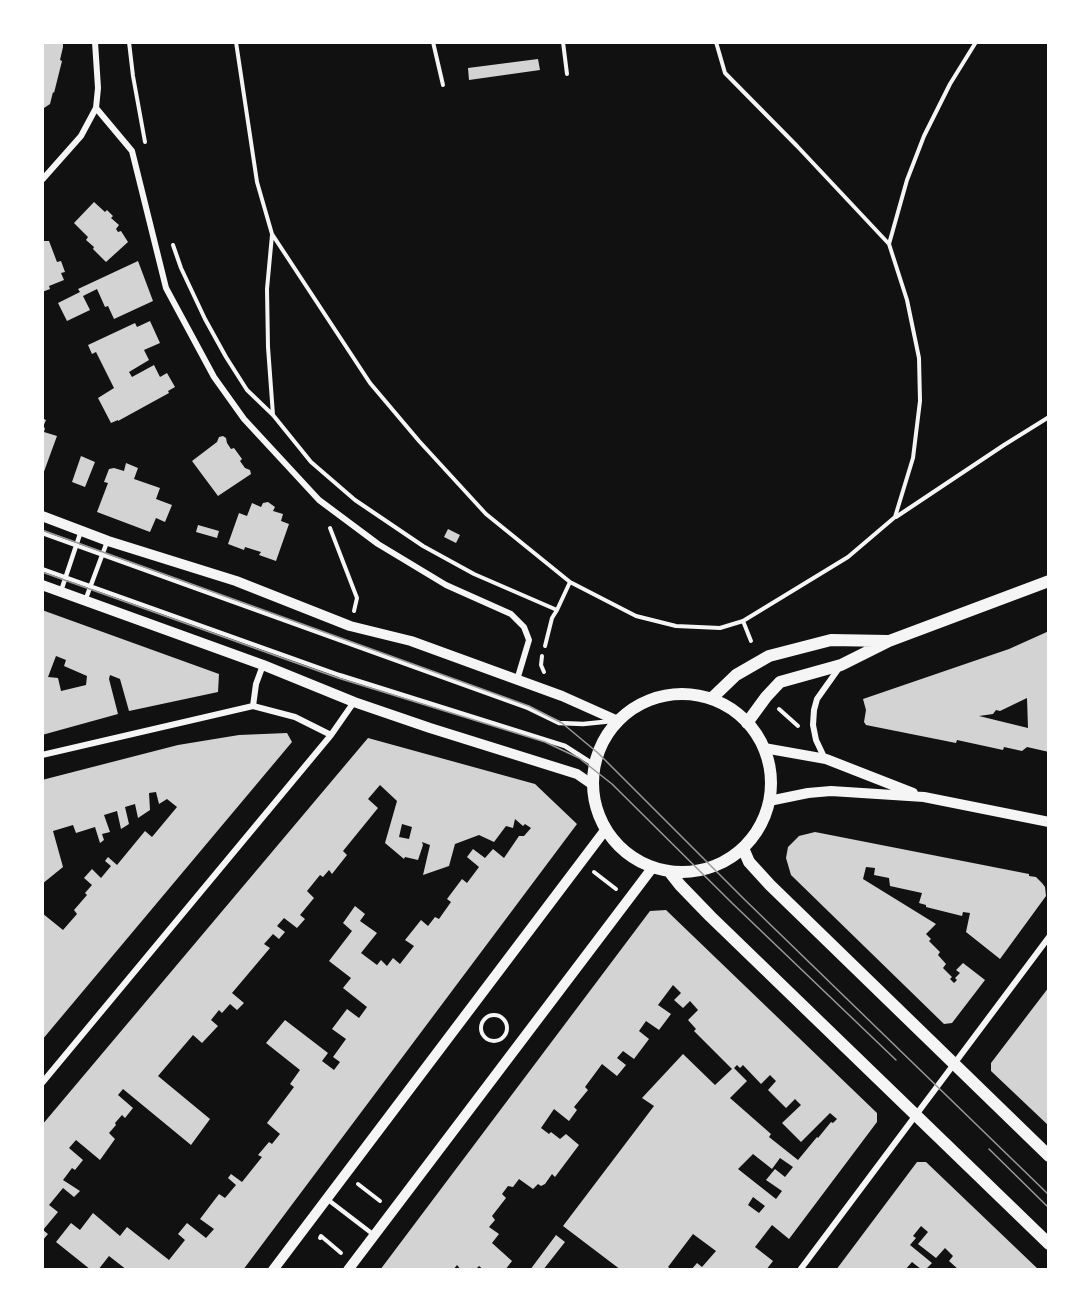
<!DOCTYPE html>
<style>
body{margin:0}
#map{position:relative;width:1091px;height:1312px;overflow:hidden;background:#111;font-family:"DejaVu Sans",sans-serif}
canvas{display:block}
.frame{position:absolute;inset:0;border:44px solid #fff;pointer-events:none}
</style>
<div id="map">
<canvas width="1091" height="1312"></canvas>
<div class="frame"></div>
</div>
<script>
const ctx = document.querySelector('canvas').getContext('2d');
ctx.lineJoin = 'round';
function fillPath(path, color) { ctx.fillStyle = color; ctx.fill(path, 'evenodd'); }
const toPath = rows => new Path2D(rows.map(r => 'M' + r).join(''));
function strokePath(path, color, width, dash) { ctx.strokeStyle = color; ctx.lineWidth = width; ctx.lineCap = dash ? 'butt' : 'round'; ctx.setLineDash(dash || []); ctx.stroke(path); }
fillPath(toPath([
 [42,42,63,42,63,47,60,60,62,61,54,93,53,92,50,104,44,108,42,107],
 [538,59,540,70,469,80,468,68],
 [94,202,105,212,107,210,113,216,111,218,119,225,116,229,118,232,121,231,128,242,106,262,93,249,94,247,86,240,88,237,74,223],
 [42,241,49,241,57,262,61,261,65,272,61,273,64,280,49,286,50,289,42,292],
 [138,261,153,301,114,319,108,306,105,307,97,289,83,296,90,310,67,321,58,303,80,292,78,289],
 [150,321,160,343,144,350,149,360,129,372,132,377,154,365,160,377,167,373,175,387,168,391,169,393,118,421,118,420,111,423,98,398,114,388,96,352,92,354,88,345,135,323,137,327],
 [42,418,46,420,43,427,45,428,44,432,57,436,42,477],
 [223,436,226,438,227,443,231,449,234,448,242,459,240,461,245,468,250,470,251,474,218,496,192,461,217,442,219,437],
 [81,456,95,462,85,487,72,482],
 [126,463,138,468,134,479,160,488,156,499,172,505,165,522,156,518,150,532,97,512,108,483,104,482,109,469,114,468,124,471],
 [268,502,275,507,273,511,283,514,281,521,289,524,276,561,259,555,261,552,245,547,244,550,228,544,239,513,247,516,252,503,261,507,263,503],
 [198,525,219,531,217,538,196,532],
 [448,529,460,535,456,543,444,537],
 [42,610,219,674,218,692,129,711,120,679,110,675,109,679,118,714,42,735],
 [56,656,66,660,64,666,87,676,86,685,61,691,58,678,48,677],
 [1049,631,1049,752,1027,747,1022,751,1004,747,1003,750,957,740,956,743,866,725,864,722,866,710,863,699,1009,649],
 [1027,698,1028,728,979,716,993,714,996,710,1000,711],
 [287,733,292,742,42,1040,42,913,63,930,77,914,74,910,87,895,85,893,92,885,84,878,92,869,101,878,111,866,105,861,108,857,117,865,145,831,152,837,177,807,167,799,159,804,156,792,149,793,150,810,138,818,135,804,125,807,129,824,121,829,117,811,104,815,110,832,102,834,104,840,100,843,95,827,76,833,73,825,53,831,63,867,42,884,42,780,178,745,239,735],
 [368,738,535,784,577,824,243,1270,127,1270,109,1256,98,1270,91,1270,56,1242,71,1223,80,1230,93,1213,120,1236,127,1227,169,1260,185,1240,178,1234,187,1223,206,1238,214,1229,200,1219,219,1194,225,1198,236,1185,228,1178,231,1174,242,1182,262,1157,258,1155,269,1142,272,1144,280,1134,267,1123,294,1087,290,1084,300,1070,266,1043,285,1020,328,1053,322,1061,334,1070,340,1062,333,1057,346,1039,332,1029,347,1009,359,1018,367,1007,343,988,351,978,329,961,352,931,343,923,355,906,365,914,360,921,377,933,361,953,377,965,381,960,387,966,393,958,400,964,414,946,405,940,421,920,428,926,435,917,439,919,451,902,447,899,462,879,467,883,479,867,467,857,473,849,485,858,493,849,504,858,519,836,524,836,531,828,525,824,523,826,515,819,513,828,506,826,494,842,479,835,455,844,449,866,423,875,430,845,422,842,423,845,418,860,405,857,404,859,385,843,397,801,380,785,368,799,378,808,343,851,347,855,332,874,329,870,323,877,320,875,307,891,314,898,300,915,305,919,297,928,284,918,277,926,285,932,279,939,273,934,264,944,270,948,232,993,244,1003,237,1010,230,1004,222,1013,219,1010,211,1020,218,1026,202,1043,193,1035,158,1076,210,1119,191,1145,123,1089,118,1095,133,1108,125,1118,122,1115,115,1123,116,1125,109,1133,115,1139,100,1160,76,1140,69,1148,83,1160,75,1170,72,1168,63,1180,80,1191,74,1197,63,1188,49,1205,58,1212,43,1230,48,1234,42,1241,42,1125],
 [402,824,412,827,409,839,399,837],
 [815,832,1029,874,1029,876,1036,877,1042,883,1045,887,1046,896,1000,959,966,932,970,913,963,912,962,916,926,907,926,905,919,903,922,893,890,886,889,878,874,875,875,868,866,867,863,879,936,924,926,934,931,939,929,941,940,952,938,955,946,964,943,968,952,977,950,979,954,983,957,980,955,978,960,973,956,970,963,963,985,980,952,1023,944,1024,791,875,786,858,788,847,799,836],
 [666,910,877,1113,877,1122,789,1239,772,1225,755,1247,773,1261,766,1270,691,1270,697,1263,702,1267,716,1251,693,1234,668,1267,672,1270,621,1270,563,1226,654,1106,642,1098,683,1054,715,1085,732,1069,694,1031,696,1029,688,1020,698,1010,690,1001,683,1008,674,1000,681,993,673,985,658,1005,671,1014,659,1030,646,1021,639,1031,649,1039,634,1059,623,1051,617,1058,626,1065,617,1076,602,1064,585,1087,588,1090,574,1107,577,1110,569,1121,554,1109,541,1128,549,1134,551,1132,560,1139,566,1134,579,1145,555,1177,552,1174,545,1184,541,1186,538,1184,533,1189,519,1179,513,1187,508,1186,502,1194,506,1198,492,1216,495,1220,489,1227,499,1234,492,1243,512,1261,505,1270,484,1270,479,1266,475,1270,461,1270,457,1265,453,1270,380,1270,650,911],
 [737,1065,740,1068,743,1065,761,1084,770,1075,776,1081,768,1090,786,1108,795,1099,801,1105,782,1123,801,1142,830,1113,837,1119,833,1123,831,1122,818,1138,817,1137,798,1160,769,1137,771,1134,730,1098,747,1081,734,1068],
 [753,1154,772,1169,780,1158,793,1167,785,1177,775,1169,766,1180,782,1191,776,1199,738,1169],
 [753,1197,765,1206,759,1213,748,1205],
 [1049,987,1049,1126,991,1071,991,1063],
 [917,1162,926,1162,1039,1270,959,1270,949,1261,953,1256,945,1248,936,1258,918,1244,928,1232,921,1226,913,1236,916,1238,910,1245,932,1263,925,1270,922,1270,912,1262,905,1270,836,1270],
 [556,1235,565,1242,543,1270,530,1270]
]), '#d3d3d3');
strokePath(toPath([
 [129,42,133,76,145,142],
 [176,42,292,42],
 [236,42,257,182,272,234,370,383,419,441,486,514,570,582,636,616,676,626,720,628,743,621],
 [433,42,443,85],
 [563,42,567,74],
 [716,42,725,73,797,146,889,244,907,300,919,358,920,401,913,458,895,517,848,557,743,621,751,641],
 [272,235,267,289,268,347,273,415],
 [889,244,907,180,924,136,950,84,976,42],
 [173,245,181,268,205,319,226,357,247,390,273,415,311,462,355,500,423,546,474,574,557,610,552,618,545,646],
 [896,517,1004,445,1049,417],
 [330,528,357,598,354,611],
 [557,610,570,582],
 [542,656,541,665,544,672],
 [779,709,798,726],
 [594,872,616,889],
 '481 1028a13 13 0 1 1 26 0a13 13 0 1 1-26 0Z',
 [358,1184,380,1201],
 [320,1238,321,1236,341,1253]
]), '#f5f5f5', 4);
strokePath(toPath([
 [42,533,528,708,559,723,583,724,613,721],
 [42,569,339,675,565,746,590,762,594,769],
 [61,591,81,531],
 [85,601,107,542],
 [327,1199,374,1235]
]), '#f5f5f5', 4.5);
strokePath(toPath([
 [96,108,132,151,166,288,214,377,244,419,319,500,378,544,446,585,511,614,524,627,529,640,517,680],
 [42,180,81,136,96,108,98,88,95,42],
 [253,706,295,717,331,735],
 [42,755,253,706,256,684,263,665],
 [825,759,816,740,813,725,814,710,817,699,839,668],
 [42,1083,331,735,354,702],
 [800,1270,1049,937]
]), '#f5f5f5', 6);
strokePath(toPath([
 [42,516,108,541,236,581,350,626,411,641,562,696,618,721],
 [42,585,263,665,354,702,430,728,577,774,593,785],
 [764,748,826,759,913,793],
 [769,801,808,793,831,791,924,797,1049,822],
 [273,1270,606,829],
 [348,1270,653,867]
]), '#f5f5f5', 10);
strokePath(toPath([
 '593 783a89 89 0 1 1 178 0a89 89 0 1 1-178 0Z',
 [711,699,736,675,769,656,831,640,888,641],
 [747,723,766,697,780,682,841,665,889,641,1049,581],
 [743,848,749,862,770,885,1049,1156],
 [669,871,680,885,710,916,1049,1244]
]), '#f5f5f5', 12);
strokePath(toPath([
 [42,530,529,706,562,723,598,753,744,899,1049,1195],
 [42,572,338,678,545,742,579,758,612,784,733,904,896,1060],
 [989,1149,1049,1208]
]), '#9a9a9a', 1.5);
</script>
